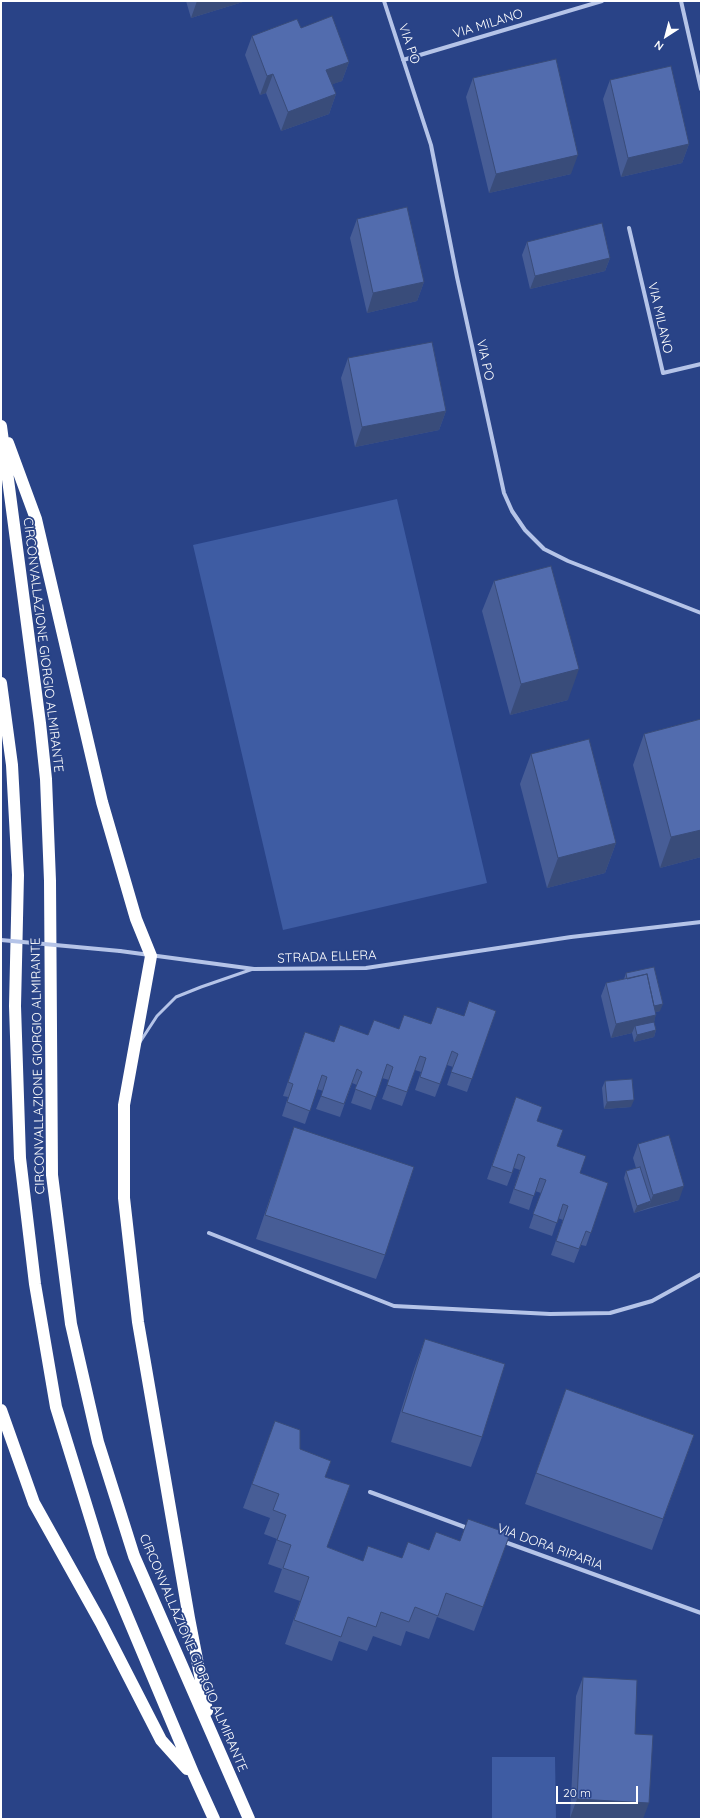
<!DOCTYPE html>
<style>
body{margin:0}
#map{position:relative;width:702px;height:1820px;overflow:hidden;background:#294387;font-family:Quicksand,sans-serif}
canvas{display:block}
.frame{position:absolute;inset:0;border:2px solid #fff;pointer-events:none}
.north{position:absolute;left:646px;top:16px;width:40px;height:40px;-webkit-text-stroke:3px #294387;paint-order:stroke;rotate:216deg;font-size:11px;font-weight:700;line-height:16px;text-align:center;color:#fff}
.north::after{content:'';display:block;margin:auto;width:14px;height:18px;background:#fff;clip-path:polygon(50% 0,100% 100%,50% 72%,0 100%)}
.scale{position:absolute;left:556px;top:1786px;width:82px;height:18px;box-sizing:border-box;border:2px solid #fff;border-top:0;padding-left:5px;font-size:12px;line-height:14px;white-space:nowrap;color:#fff;-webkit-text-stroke:3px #294387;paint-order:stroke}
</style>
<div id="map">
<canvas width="702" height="1820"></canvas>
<div class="frame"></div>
<div class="north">N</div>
<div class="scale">20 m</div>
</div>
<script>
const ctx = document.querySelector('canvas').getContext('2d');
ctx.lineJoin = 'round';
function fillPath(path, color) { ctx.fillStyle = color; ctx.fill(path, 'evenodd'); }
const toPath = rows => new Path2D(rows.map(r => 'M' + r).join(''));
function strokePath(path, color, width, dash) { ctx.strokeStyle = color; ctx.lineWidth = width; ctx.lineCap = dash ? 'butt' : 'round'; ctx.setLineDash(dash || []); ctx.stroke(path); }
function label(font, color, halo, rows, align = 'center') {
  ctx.font = font + ' Quicksand,sans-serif'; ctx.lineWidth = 3.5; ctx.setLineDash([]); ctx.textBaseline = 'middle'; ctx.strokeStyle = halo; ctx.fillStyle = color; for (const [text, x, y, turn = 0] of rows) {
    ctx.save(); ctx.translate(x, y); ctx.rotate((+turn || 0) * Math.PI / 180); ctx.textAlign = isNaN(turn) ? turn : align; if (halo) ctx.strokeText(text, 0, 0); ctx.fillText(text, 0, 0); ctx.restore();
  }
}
fillPath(toPath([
 [397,499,487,883,283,930,193,545],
 [492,1757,555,1757,556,1819,492,1819]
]), '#3e5ca3');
strokePath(toPath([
 [140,1042,157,1016,176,997,201,987,253,969]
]), '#b5c4e8', 3);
strokePath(toPath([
 [384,1,431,145,457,277,504,493,512,511,525,530,544,549,568,561,701,613],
 [681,1,701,89],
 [403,60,602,1],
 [629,228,663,373,701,364],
 [120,951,254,969,366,968,571,937,701,922],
 [209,1233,394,1306,550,1314,610,1313,652,1301,701,1274],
 [370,1492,470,1529],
 [502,1541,701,1613]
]), '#b5c4e8', 4);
strokePath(toPath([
 [1,426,40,723,46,779,50,881,52,1175,71,1324,98,1442,134,1556,249,1819],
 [8,443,36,519,102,802,136,919,151,956,124,1105,124,1198,138,1322,189,1618,207,1711],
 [1,683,12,765,18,875,15,1006,20,1158,35,1284,56,1407,102,1556,194,1775,214,1819],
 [1,1410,34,1503,101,1623,161,1740,187,1769]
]), '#fff', 12);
strokePath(toPath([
 [1,940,120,951]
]), '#b5c4e8', 4);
fillPath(toPath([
 [186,1,246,1,191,18],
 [301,28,349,62,342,81,332,84,336,94,329,114,281,131,266,93,260,95,245,55,252,36],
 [473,78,571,174,489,193,466,97],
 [610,80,689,144,682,163,621,177,603,99],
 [357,219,424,282,417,301,367,313,350,238],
 [527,242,610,258,605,271,530,289,522,255],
 [348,358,446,411,439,430,355,447,341,378],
 [494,581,568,700,510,715,482,611],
 [701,719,701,857,660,868,633,765,644,734],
 [531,754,616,843,605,873,547,888,520,784],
 [626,973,660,1011,656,1012,654,1022,656,1030,654,1037,634,1042,632,1033,611,1038,601,996,606,983,624,979],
 [496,1011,467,1092,447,1085,453,1067,447,1065,435,1097,415,1090,421,1072,415,1070,402,1106,382,1099,389,1080,382,1078,371,1110,351,1103,357,1085,352,1083,340,1117,316,1109,323,1091,317,1089,305,1124,282,1116,288,1097,283,1096,305,1032,334,1042,399,1029,431,1024,464,1016],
 [605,1081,631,1107,604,1109,602,1088],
 [516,1097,537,1121,580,1173,608,1183,586,1246,581,1245,574,1263,551,1255,563,1220,558,1218,552,1236,529,1228,541,1193,535,1191,529,1210,509,1203,520,1170,514,1168,507,1186,487,1179],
 [294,1127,385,1255,376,1279,256,1239,286,1151],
 [638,1144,679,1200,634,1213,624,1178,626,1171,636,1168,633,1158],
 [425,1339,482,1437,471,1467,391,1442,414,1369],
 [566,1389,694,1435,652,1550,525,1504],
 [275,1421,325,1477,327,1547,363,1561,402,1558,460,1541,510,1534,474,1631,437,1617,429,1639,406,1631,401,1646,373,1636,367,1651,339,1641,332,1661,285,1644,300,1601,274,1592,282,1569,268,1564,277,1539,264,1534,270,1518,243,1508],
 [583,1677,635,1734,643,1819,588,1819,570,1818,576,1696]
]), '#475d96');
fillPath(toPath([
 [197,1,246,1,191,18],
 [349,62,342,81,319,89,326,70],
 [273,74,266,93,260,95,267,76],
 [336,94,329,114,281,131,288,112],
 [689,144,682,163,621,177,628,158],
 [578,155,571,174,489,193,496,174],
 [610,258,605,271,530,289,535,276],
 [424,282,417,301,367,313,373,293],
 [446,411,439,430,355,447,362,427],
 [579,669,568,700,510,715,521,684],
 [701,830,701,857,660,868,671,837],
 [616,843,605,873,547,888,558,858],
 [663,1004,660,1011,648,1014,650,1007],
 [656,1015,652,1029,635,1026,632,1033,611,1038,616,1024],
 [656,1030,654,1037,634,1042,637,1035],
 [634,1100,631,1107,604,1109,607,1102],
 [684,1186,679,1200,648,1208,653,1195],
 [651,1201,648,1208,634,1213,637,1206],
 [577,1799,649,1803,643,1819,588,1819,570,1818]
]), '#394c7a');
const building = toPath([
 [332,16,349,62,326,70,336,94,288,112,273,74,267,76,252,36,297,19,301,28,332,16],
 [556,59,578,155,496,174,473,78,556,59],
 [671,66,689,144,628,158,610,80,671,66],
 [407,207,424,282,373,293,357,219,407,207],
 [602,223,610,258,535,276,527,242,602,223],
 [432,342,446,411,362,427,348,358,432,342],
 [551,566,579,669,521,684,494,581,551,566],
 [701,719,701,830,671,837,644,734,701,719],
 [589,739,616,843,558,858,531,754,589,739],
 [654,967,663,1004,654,1006,647,974,627,979,626,973,654,967],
 [647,974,656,1015,616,1024,606,983,647,974],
 [469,1001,496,1011,472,1079,451,1072,458,1054,452,1051,440,1084,420,1077,426,1058,420,1056,407,1092,387,1085,393,1067,387,1064,376,1097,355,1089,362,1072,357,1069,344,1104,321,1096,327,1077,322,1075,310,1111,287,1102,293,1084,288,1082,305,1032,334,1042,340,1025,368,1035,374,1020,399,1029,404,1015,431,1024,437,1007,464,1016,469,1001],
 [654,1022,656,1030,637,1035,635,1026,654,1022],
 [632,1079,634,1100,607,1102,605,1081,632,1079],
 [516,1097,542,1107,537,1121,563,1130,557,1146,586,1156,580,1173,608,1183,591,1233,586,1231,579,1249,556,1241,568,1206,563,1204,557,1223,533,1214,546,1180,540,1178,534,1196,514,1189,525,1157,518,1154,512,1173,492,1166,516,1097],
 [294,1127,414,1167,385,1255,265,1215,294,1127],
 [669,1135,684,1186,653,1195,638,1144,669,1135],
 [640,1167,651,1201,637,1206,626,1171,640,1167],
 [425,1339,505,1364,482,1437,402,1412,425,1339],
 [566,1389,694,1435,663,1519,536,1473,566,1389],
 [275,1421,300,1430,300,1449,331,1461,325,1477,350,1485,327,1547,363,1561,368,1546,402,1558,408,1542,429,1550,436,1532,460,1541,468,1519,510,1534,483,1607,446,1593,438,1616,415,1607,409,1622,381,1612,376,1627,348,1617,341,1637,294,1620,309,1577,283,1568,291,1545,277,1540,286,1515,273,1510,279,1494,252,1484,275,1421],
 [583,1677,637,1680,635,1734,653,1735,649,1803,577,1799,583,1677]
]);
fillPath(building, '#526cae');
strokePath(building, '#394c7a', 1);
label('13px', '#fff', '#294387', [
 ["VIA MILANO",488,24,-17],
 ["VIA PO",409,44,71],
 ["VIA MILANO",660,318,77],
 ["VIA PO",485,360,78],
 ["CIRCONVALLAZIONE GIORGIO ALMIRANTE",43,645,83],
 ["STRADA ELLERA",327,957,-2],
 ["CIRCONVALLAZIONE GIORGIO ALMIRANTE",38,1066,-91],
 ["VIA DORA RIPARIA",550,1547,20],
 ["CIRCONVALLAZIONE GIORGIO ALMIRANTE",193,1653,67]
]);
</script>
